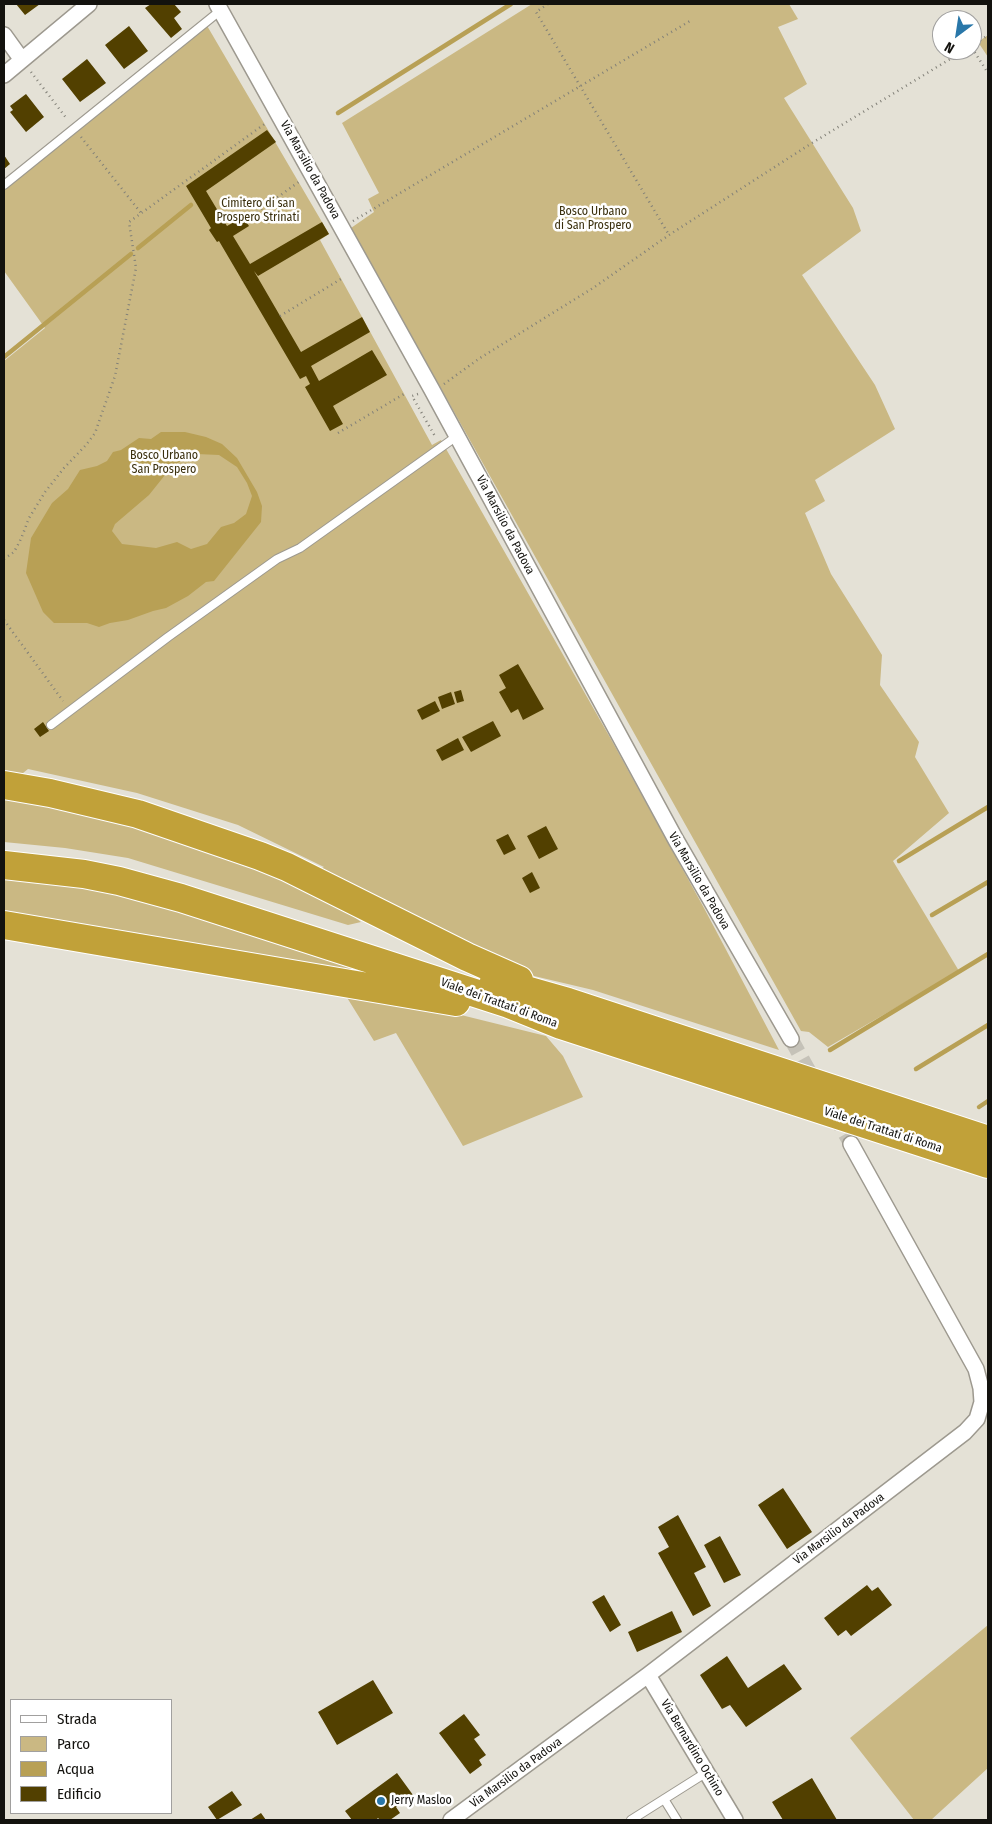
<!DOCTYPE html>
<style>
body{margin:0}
#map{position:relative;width:992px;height:1824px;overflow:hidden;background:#e4e1d6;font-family:"Fira Sans Condensed",sans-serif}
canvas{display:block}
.frame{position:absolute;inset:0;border:5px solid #13120e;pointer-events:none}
.legend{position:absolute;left:10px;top:1699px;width:162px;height:115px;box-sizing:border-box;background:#fff;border:1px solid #a1a09f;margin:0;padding:6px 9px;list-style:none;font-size:15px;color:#13120e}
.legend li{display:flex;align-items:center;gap:10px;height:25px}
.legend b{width:25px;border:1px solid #a1a09f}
.north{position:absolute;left:932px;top:10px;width:50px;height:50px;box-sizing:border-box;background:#fff;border:1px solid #a1a09f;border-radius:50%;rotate:211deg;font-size:14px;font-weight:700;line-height:20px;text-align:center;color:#13120e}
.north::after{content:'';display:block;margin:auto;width:18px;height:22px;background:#2977a9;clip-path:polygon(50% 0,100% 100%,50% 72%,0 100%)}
</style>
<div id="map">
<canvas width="992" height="1824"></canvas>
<div class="frame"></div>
<ul class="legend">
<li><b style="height:6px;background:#fff"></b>Strada</li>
<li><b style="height:14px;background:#cab883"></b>Parco</li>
<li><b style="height:14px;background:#b8a055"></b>Acqua</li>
<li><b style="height:14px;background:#524000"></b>Edificio</li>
</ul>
<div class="north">N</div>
</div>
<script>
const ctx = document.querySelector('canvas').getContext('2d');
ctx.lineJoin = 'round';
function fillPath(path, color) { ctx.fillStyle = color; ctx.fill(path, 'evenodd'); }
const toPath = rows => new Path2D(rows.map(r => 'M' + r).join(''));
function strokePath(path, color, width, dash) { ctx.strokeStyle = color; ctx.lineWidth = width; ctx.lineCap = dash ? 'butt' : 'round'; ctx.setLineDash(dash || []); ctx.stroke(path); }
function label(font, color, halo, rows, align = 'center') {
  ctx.font = font + ' "Fira Sans Condensed",sans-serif'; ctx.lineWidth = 5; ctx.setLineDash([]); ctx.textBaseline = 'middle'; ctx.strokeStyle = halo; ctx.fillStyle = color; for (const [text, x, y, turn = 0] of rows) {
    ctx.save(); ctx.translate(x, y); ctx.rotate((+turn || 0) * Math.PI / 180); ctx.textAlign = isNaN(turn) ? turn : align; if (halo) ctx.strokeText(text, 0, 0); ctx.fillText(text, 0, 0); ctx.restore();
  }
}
fillPath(toPath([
 [532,4,789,4,798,19,778,27,807,84,784,98,853,208,861,231,802,275,875,385,895,429,815,480,825,501,805,513,831,574,882,655,880,685,919,742,915,757,949,813,893,861,959,971,828,1047,809,1032,801,1031,351,228,374,212,368,199,379,193,342,123],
 [206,24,329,234,320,240,432,445,441,440,612,741,704,908,779,1050,593,990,534,976,318,870,324,867,238,825,137,793,28,769,17,778,4,776,4,361,45,328,4,271,4,190],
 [988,35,988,57,978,42],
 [4,796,50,805,136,827,279,875,340,906,361,922,348,925,128,858,65,848,4,842],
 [4,876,114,889,353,966,358,972,4,917],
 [346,996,453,1013,546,1036,563,1056,583,1097,463,1146,396,1033,374,1041],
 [988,1625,988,1768,931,1820,914,1820,850,1738]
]), '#cab883');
fillPath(toPath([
 [161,432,185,432,206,437,222,444,237,458,257,492,262,506,261,522,214,581,206,582,188,596,166,608,153,611,128,620,110,623,99,627,87,623,54,623,43,612,26,573,31,538,52,503,68,489,80,470,97,466,107,461,113,452,121,450,139,438,151,439],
 [197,454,219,455,237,467,247,483,252,496,246,514,234,523,221,527,207,544,191,549,177,542,156,548,122,544,112,531,115,524,149,495,169,470,183,459]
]), '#b8a055');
strokePath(toPath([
 [338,113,511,4],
 [138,248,191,205],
 [4,357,131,254],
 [899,861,988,807],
 [932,915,988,882],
 [830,1050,988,954],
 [916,1069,988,1025],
 [979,1107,988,1101]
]), '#b8a055', 4.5);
fillPath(toPath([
 [16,4,40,4,25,15],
 [151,4,174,4,181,12,174,18,182,29,171,38,145,8],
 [129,26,148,51,124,69,105,45],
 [87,59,106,83,80,102,62,79],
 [26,94,44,117,26,132,10,112,13,110,10,106],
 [267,130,276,142,206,191,227,226,243,217,249,226,233,236,250,264,322,222,329,234,258,276,254,271,301,352,362,317,370,332,311,366,319,381,372,350,387,375,333,406,343,424,330,431,305,387,310,384,306,376,300,379,219,241,217,242,209,230,211,228,186,186],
 [4,155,10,164,4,169],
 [518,664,544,709,523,720,518,709,511,713,499,692,506,688,499,675],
 [461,690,464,701,457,703,454,692],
 [451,692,455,704,442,709,438,697],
 [435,701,440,711,422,720,417,710],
 [493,721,501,736,471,752,462,737],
 [43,722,49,731,40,737,34,729],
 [458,738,464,750,442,761,436,750],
 [546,826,558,849,539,859,527,836],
 [508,834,516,849,504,855,496,840],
 [532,872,540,888,530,893,522,878],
 [783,1488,812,1532,787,1549,758,1505],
 [678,1515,706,1567,694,1573,711,1606,693,1616,658,1553,669,1547,658,1527],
 [720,1536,741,1575,724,1583,704,1545],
 [867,1585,872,1591,878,1587,892,1605,851,1636,846,1630,838,1636,824,1618],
 [604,1595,621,1625,610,1632,592,1602],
 [672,1611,682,1632,637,1652,628,1632],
 [727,1656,748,1688,784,1664,802,1689,746,1727,730,1705,722,1709,700,1675],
 [373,1680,393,1713,337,1745,318,1712],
 [464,1714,480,1735,474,1739,486,1755,479,1760,482,1765,470,1774,439,1733],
 [397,1773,413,1795,396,1807,400,1813,390,1820,380,1820,378,1818,376,1820,352,1820,345,1811],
 [812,1778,837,1820,783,1820,772,1802],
 [232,1791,242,1805,217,1820,208,1807],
 [261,1813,266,1820,250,1820]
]), '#524000');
strokePath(toPath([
 [791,1039,816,1084],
 [834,1114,851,1144]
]), '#c5c2b8', 15, [15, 8]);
const lane = toPath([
 [4,185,221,10],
 [51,725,168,637,277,559,300,548,457,436],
 [664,1799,677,1820],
 [631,1820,707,1772]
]);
const street = toPath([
 [217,4,432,390,676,840,791,1039],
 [4,35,22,60],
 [4,75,89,4],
 [648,1675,735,1820],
 [451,1820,648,1675,965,1432,977,1419,982,1402,981,1388,976,1369,851,1144]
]);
const highway = toPath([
 [4,785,50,793,138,814,260,856,287,867,467,957,519,980],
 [4,865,84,874,119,881,181,898,509,1004,561,1025,988,1164],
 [4,925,456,1002],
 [494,981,568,1002,988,1140]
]);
strokePath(lane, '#9d998f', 10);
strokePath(street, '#9d998f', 18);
strokePath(highway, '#fff', 30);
strokePath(toPath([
 [548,4,536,12,669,235],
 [972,46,988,35],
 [972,48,988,73],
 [31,72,67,119],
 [81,137,141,213],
 [245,221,300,181],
 [353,221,690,21],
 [280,316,341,279],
 [444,384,480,358,593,288,669,235,812,143,965,50],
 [418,394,412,396,436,438],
 [338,433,404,394],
 [4,559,14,552,21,539,29,518,45,492,64,468,86,445,95,433,115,376,136,268,129,222,266,123],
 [4,620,63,701]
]), '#828078', 2.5, [1, 4]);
strokePath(lane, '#fff', 8);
strokePath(street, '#fff', 15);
strokePath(highway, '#c1a139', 28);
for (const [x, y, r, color] of [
 [381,1801,5,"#2977a9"]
]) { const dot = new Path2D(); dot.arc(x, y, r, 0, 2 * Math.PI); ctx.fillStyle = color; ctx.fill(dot); strokePath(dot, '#fff', 2); }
label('12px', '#13120e', '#fff', [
 ["Via Marsilio da Padova",310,170,61],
 ["Via Marsilio da Padova",505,525,62],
 ["Via Marsilio da Padova",699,881,60],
 ["Viale dei Trattati di Roma",499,1003,20],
 ["Viale dei Trattati di Roma",883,1130,18],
 ["Via Marsilio da Padova",839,1529,-37],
 ["Via Bernardino Ochino",692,1748,59],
 ["Via Marsilio da Padova",516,1773,-36]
]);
label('12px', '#3a2f0d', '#fff', [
 ["Cimitero di san",258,204],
 ["Prospero Strinati",258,218],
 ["Bosco Urbano",593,212],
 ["di San Prospero",593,226],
 ["Bosco Urbano",164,456],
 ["San Prospero",164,470]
]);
label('12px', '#13120e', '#fff', [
 ["Jerry Masloo",391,1801]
], 'left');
</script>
